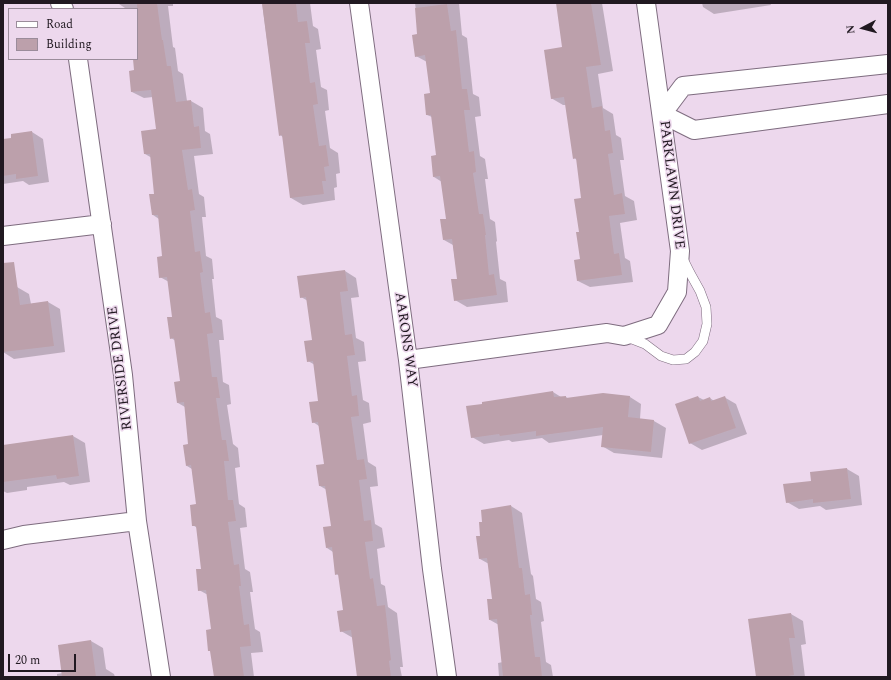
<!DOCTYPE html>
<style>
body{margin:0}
#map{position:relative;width:891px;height:680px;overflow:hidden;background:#edd8ed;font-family:Spectral,serif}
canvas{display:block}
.frame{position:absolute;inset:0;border:4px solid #211921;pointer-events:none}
.legend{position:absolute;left:8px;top:8px;width:130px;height:52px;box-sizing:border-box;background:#edd8ed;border:1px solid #9b8c9b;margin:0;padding:5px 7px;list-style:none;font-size:12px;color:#211921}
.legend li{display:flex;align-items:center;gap:8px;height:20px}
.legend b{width:20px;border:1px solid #9b8c9b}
.north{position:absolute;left:843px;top:8px;width:40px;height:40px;-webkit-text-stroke:3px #edd8ed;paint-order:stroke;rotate:264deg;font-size:11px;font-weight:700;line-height:16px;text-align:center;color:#211921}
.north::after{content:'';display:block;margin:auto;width:14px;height:18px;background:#211921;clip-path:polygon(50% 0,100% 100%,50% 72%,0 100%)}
.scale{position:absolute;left:8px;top:654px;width:68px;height:18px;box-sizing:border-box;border:2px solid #211921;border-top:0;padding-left:5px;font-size:12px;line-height:14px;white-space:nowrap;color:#211921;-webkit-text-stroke:3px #edd8ed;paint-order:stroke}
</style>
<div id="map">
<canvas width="891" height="680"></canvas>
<div class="frame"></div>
<ul class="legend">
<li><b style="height:5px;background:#fff"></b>Road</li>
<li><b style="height:11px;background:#bca0ab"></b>Building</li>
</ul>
<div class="north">N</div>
<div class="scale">20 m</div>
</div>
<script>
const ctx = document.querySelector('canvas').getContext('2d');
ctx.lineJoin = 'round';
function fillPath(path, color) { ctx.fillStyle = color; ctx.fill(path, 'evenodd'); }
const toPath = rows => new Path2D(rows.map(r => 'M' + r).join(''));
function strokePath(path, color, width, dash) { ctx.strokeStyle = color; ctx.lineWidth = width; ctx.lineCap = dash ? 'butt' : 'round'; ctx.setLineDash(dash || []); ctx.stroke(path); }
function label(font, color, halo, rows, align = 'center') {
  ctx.font = font + ' Spectral,serif'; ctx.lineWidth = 3; ctx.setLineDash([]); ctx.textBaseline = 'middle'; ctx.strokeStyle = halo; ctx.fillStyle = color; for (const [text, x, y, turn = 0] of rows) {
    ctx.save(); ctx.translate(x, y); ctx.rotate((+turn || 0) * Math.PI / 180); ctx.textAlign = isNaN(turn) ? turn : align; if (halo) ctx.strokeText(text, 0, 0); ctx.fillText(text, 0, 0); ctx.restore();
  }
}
fillPath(toPath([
 [119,3,173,3,173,6,168,6,173,47,175,48,178,71,183,74,187,101,191,101,203,108,205,131,210,134,213,154,194,156,199,194,204,197,206,217,202,217,206,256,212,259,214,279,212,279,216,317,222,320,224,340,219,340,223,382,229,385,231,404,227,405,233,444,238,448,240,467,235,468,239,504,245,508,247,527,240,528,245,569,250,572,253,592,250,592,255,629,260,632,263,652,251,653,254,677,215,677,212,630,208,595,199,590,202,570,197,528,193,525,197,505,192,469,187,466,189,445,185,407,178,403,181,382,176,341,171,338,174,318,169,282,160,277,163,257,159,219,153,215,155,194,152,158,145,154,157,130,153,97,144,98,132,92,135,71,134,59,137,59,137,9,126,9,125,8,119,4],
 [262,3,310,3,313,26,318,29,321,49,316,50,321,87,327,90,329,110,325,111,330,148,338,153,340,173,336,174,337,187,334,188,335,200,303,205,291,198,283,137,280,135],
 [415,3,459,3,462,35,467,38,473,94,479,97,481,116,475,117,480,156,485,159,488,179,485,179,490,219,495,222,497,241,496,242,500,279,506,282,508,302,467,307,455,300,458,280,453,245,444,240,447,219,442,182,434,177,437,156,432,117,427,115,431,94,427,62,416,56,419,35],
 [557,3,602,3,613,71,598,74,603,108,613,114,616,135,621,138,624,160,620,160,625,196,634,201,637,220,620,223,625,258,630,261,633,282,590,287,578,281,582,260,580,233,582,199,577,160,574,158,566,105,563,105,551,98,564,48],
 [702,3,770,3,771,5,714,14,703,7],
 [32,132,43,139,49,182,29,185,23,181,3,184,3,140,12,139],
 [345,271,356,278,359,297,351,298,356,338,364,342,366,361,358,362,363,400,369,403,371,422,363,424,368,462,376,467,378,486,370,487,375,524,382,528,385,547,377,549,381,584,385,586,388,607,397,613,403,667,400,667,402,677,358,677,353,638,341,631,344,611,340,576,336,574,333,552,327,548,332,527,327,490,320,486,325,465,319,426,313,422,320,401,315,365,308,361,313,341,308,301,301,297],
 [17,287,29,294,31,304,48,302,60,309,65,352,14,359,3,352,3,289],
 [553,392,561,397,566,397,569,399,630,397,641,404,640,419,654,421,666,428,662,458,614,453,602,446,603,435,549,443,542,438,512,442,509,440,484,444,472,437],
 [698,397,704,400,710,398,714,401,724,397,736,404,747,434,702,450,690,443],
 [73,436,85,443,90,482,70,485,64,482,27,487,27,490,7,493,3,491,3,446],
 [847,469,859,476,862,505,826,510,820,506,799,509,787,502,812,482,811,473],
 [511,506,522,513,531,574,533,576,536,599,541,602,544,621,541,622,546,662,551,665,553,677,499,677,498,663,503,662,499,625,490,620,493,599,489,564,480,559,482,537],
 [791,614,803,621,806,644,801,645,805,677,757,677],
 [91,641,103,648,106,669,114,674,115,677,57,677,57,674,63,673]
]), '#0003');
fillPath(toPath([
 [137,3,157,3,162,40,163,40,167,66,171,66,176,102,191,100,194,127,199,126,201,148,182,150,188,190,192,189,195,210,190,211,195,252,200,251,203,272,200,273,205,313,210,312,213,333,207,334,212,377,217,377,220,398,216,398,222,440,226,440,229,461,224,461,228,500,233,500,236,521,228,522,234,565,239,564,241,586,239,586,244,625,249,624,251,646,240,647,244,677,214,677,210,651,208,651,206,630,211,629,206,590,198,591,196,569,201,569,196,526,192,526,190,505,196,504,191,465,186,466,183,445,188,444,184,402,177,403,174,382,180,381,174,338,170,339,167,317,172,317,167,277,159,278,157,257,162,256,158,215,152,215,149,194,154,194,150,154,144,154,141,131,156,129,151,90,131,92,129,71,134,70,133,59,137,59],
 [262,3,296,3,298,22,307,21,310,43,305,43,310,83,315,82,318,104,313,105,319,146,326,145,329,166,324,167,326,181,322,181,324,194,290,198,282,135,279,136],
 [556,3,591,3,601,65,586,67,592,108,602,106,605,131,610,130,613,153,608,154,614,195,622,193,625,214,609,216,614,254,619,253,622,275,577,281,574,260,580,259,576,232,579,232,574,199,581,198,576,158,573,159,564,97,551,99,544,50,562,47],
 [447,4,451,31,456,30,462,89,467,89,470,110,464,110,469,152,474,151,476,172,473,173,479,214,483,214,486,235,485,235,489,275,494,274,497,295,454,301,451,279,457,279,452,239,443,240,440,219,446,219,440,176,433,177,431,156,436,155,431,115,426,115,424,94,430,93,425,55,415,57,412,35,417,34,415,8],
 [32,131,38,176,16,179,16,174,3,176,3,139,11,138,11,134],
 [14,262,20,305,48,301,54,346,3,352,3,263],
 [345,270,348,291,340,292,345,335,352,334,355,355,347,356,352,396,357,395,359,416,351,417,357,460,364,459,367,479,359,480,364,521,371,520,373,541,365,542,370,579,373,578,377,606,385,605,391,660,389,661,391,677,357,677,351,630,340,632,337,611,343,610,338,574,335,575,332,547,326,548,323,527,331,526,325,486,319,486,316,465,324,464,318,422,312,423,309,402,318,401,313,361,307,362,304,341,312,340,306,297,300,298,297,276],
 [553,391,554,397,566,396,566,398,603,393,630,396,628,417,654,420,651,452,601,447,603,427,536,436,536,431,500,436,499,434,471,438,466,406,482,404,482,402],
 [698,396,700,401,710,397,711,401,725,396,736,428,689,444,675,404],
 [73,435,79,476,57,479,56,475,3,482,3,445],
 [847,468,851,499,813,503,813,499,786,503,783,484,811,481,810,472],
 [511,505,519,568,522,568,525,595,530,594,532,615,530,615,535,657,540,657,542,677,503,677,497,619,489,620,487,599,492,599,487,558,479,559,476,536,480,536,479,522,482,522,481,510],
 [791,613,795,638,789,638,794,675,783,677,756,677,748,619],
 [91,640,96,677,62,677,58,645]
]), '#bca0ab');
const lane = toPath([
 [627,337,645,344,661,356,673,360,686,359,695,352,703,341,707,324,706,307,700,291,690,273,683,259]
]);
const street = toPath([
 [60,3,64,9],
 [359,3,408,360,432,569,447,677],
 [78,59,123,375,137,521,161,677],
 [888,64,683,86,662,114,694,130,888,104],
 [3,236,102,224],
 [408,360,607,333,624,336,658,325,677,292,680,251,646,3],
 [3,540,24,535,137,521]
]);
strokePath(lane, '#7e6c7f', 10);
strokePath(street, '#7e6c7f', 20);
strokePath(lane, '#fff', 9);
strokePath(street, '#fff', 18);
label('14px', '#211921', '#edd8ed', [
 ["PARKLAWN DRIVE",671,185,83],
 ["AARONS WAY",405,340,82],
 ["RIVERSIDE DRIVE",121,368,-97]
]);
</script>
